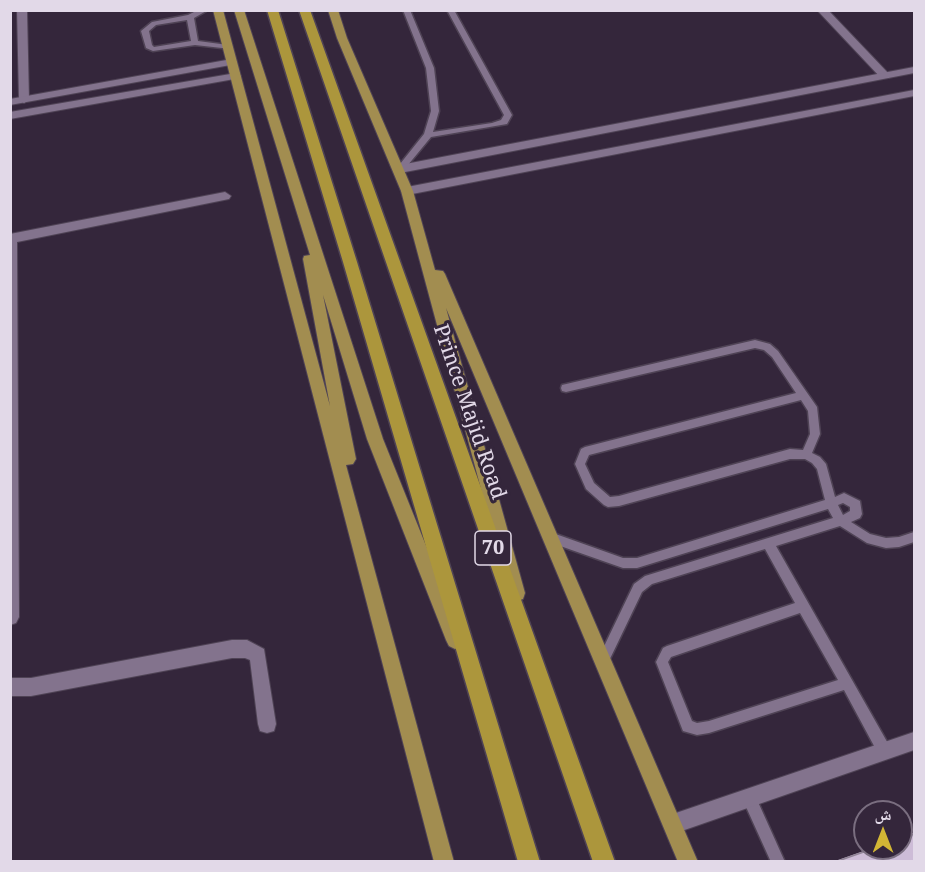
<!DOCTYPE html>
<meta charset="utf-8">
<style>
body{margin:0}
#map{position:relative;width:925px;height:872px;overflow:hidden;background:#34263b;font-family:"Noto Serif","Noto Naskh Arabic",serif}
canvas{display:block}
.frame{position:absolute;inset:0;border:12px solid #e2d9e8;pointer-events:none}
.north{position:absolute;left:853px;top:800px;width:60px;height:60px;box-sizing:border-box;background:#34263b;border:2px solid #7a6e80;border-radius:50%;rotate:0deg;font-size:16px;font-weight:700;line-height:24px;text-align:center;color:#e2d9e8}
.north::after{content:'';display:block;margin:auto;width:21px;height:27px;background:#d2b635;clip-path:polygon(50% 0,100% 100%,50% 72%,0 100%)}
</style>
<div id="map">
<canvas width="925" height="872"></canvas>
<div class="frame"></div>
<div class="north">ش</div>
</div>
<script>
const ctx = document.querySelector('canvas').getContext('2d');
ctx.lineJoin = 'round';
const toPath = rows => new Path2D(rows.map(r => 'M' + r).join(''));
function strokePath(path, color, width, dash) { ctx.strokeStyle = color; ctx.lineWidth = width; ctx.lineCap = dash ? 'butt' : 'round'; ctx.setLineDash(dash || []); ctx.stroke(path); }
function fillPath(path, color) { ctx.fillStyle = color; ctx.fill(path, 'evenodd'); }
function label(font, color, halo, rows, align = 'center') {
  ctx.font = font + ' "Noto Serif",serif'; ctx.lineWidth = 6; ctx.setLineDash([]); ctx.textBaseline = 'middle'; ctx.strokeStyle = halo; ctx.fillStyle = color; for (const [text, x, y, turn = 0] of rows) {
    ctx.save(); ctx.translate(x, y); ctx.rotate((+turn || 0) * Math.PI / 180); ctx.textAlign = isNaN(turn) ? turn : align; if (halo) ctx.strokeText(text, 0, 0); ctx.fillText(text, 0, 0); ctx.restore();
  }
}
const service = toPath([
 [198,10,208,10,194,18,198,41,228,45,231,45,231,49,195,45,153,51,146,48,141,31,152,22,188,15,198,10],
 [187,20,191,41,154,47,152,45,149,31,156,25,187,20],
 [403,10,410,10,434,68,439,111,433,132,492,123,501,120,504,115,447,10,454,10,512,115,507,124,431,137,403,171,400,172,396,169,424,134,431,111,426,68,403,10],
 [755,340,770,344,778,351,817,407,820,434,812,453,820,457,826,464,835,497,844,493,860,501,862,514,860,518,851,522,870,534,886,538,899,537,914,532,914,542,899,547,886,548,867,543,840,526,776,546,890,747,892,752,890,757,885,759,880,757,844,690,709,733,697,735,683,731,656,662,663,648,667,646,795,603,765,549,652,584,642,592,607,665,603,667,599,665,597,661,634,584,645,576,833,518,828,509,637,568,623,568,546,541,544,537,546,533,550,532,623,558,637,558,825,500,817,469,812,463,805,459,790,459,619,506,608,507,604,505,586,489,575,464,581,449,585,447,796,393,772,357,764,350,755,348,566,392,562,391,561,388,562,385,755,340],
 [801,400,808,411,810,434,803,450,790,449,619,496,610,497,594,483,585,464,589,455,801,400],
 [843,503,850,507,850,511,843,515,838,505,843,503],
 [800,613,838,680,709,721,697,723,692,721,668,662,671,657,800,613],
 [749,791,754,793,785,862,771,862,742,798,744,793,749,791]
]);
const minor = toPath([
 [17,10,27,10,29,100,24,103,19,100,17,10],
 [817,10,828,10,889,74,889,78,881,78,817,10],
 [225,192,231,196,229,199,17,242,19,617,16,623,10,625,10,234,225,192],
 [232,640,247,640,264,649,276,724,274,731,267,733,260,731,258,724,250,660,245,658,232,658,31,696,10,696,10,678,31,678,232,640],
 [914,732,914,750,673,834,666,831,663,824,666,817,673,814,914,732]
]);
const tertiary = toPath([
 [232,59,237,62,236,64,10,105,10,99,232,59],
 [914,67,914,73,400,173,394,169,400,165,914,67],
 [236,73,241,76,240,78,10,119,10,112,236,73],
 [914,90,914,96,407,195,401,191,407,187,914,90]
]);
const primary = toPath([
 [213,10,223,10,330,406,303,259,304,256,310,255,234,10,244,10,383,439,464,640,461,646,455,649,449,646,446,640,367,439,323,295,356,459,353,464,346,465,454,862,434,862,213,10],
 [328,10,338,10,347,38,413,191,435,270,443,271,445,274,698,862,678,862,446,308,525,593,523,599,517,601,511,599,509,593,401,191,337,38,328,10]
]);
const trunk = toPath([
 [267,10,278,10,357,262,540,862,518,862,343,262,267,10],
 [299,10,310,10,615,862,593,862,299,10]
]);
strokePath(service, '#4f4355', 3);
strokePath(minor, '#4f4355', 2);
strokePath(tertiary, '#4f4355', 2);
strokePath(primary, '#4f4355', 2);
strokePath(trunk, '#4f4355', 3);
fillPath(service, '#83738d');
fillPath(minor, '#83738d');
fillPath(tertiary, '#83738d');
fillPath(primary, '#a28d50');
fillPath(trunk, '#ac963c');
fillPath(toPath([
 [915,832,915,861,835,861,872,848,901,848,901,837]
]), '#b0a2b9');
const building = toPath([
 [915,834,915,861,838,861,875,848,901,848,901,838,915,834]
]);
fillPath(building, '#cdbcd7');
strokePath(building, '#908496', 1.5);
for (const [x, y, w] of [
 [493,548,36]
]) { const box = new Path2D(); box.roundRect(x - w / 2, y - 17, w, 34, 4.5); ctx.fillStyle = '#34263b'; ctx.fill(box); strokePath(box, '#e2d9e8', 1.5); }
label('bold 20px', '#e2d9e8', null, [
 ["70",493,548]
]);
label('21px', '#e2d9e8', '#34263b', [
 ["Prince Majid Road",469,412,71]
]);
</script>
